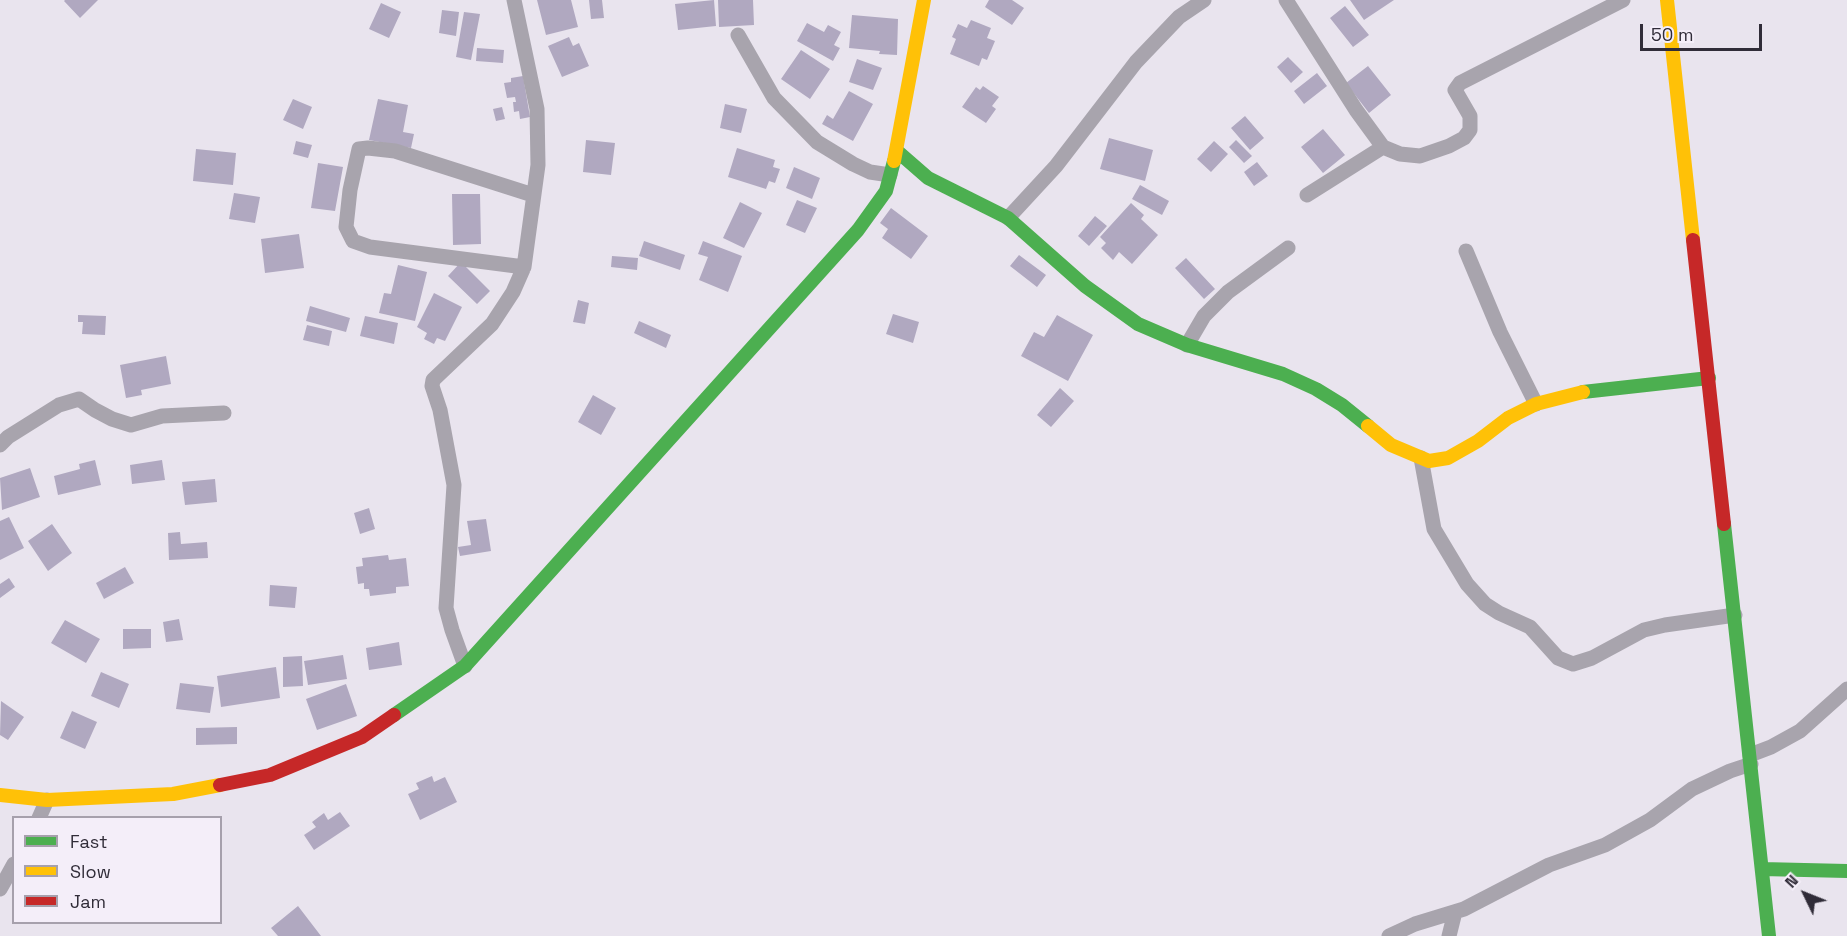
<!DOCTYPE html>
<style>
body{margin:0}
#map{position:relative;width:1847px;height:936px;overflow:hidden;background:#e9e4ee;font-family:"Space Grotesk",sans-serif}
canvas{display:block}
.legend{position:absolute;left:12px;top:816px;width:210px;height:108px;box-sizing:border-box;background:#f4eef9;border:2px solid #a6a0ac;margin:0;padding:8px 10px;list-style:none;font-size:18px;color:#302c38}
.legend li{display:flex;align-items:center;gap:12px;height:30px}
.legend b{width:30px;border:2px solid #a6a0ac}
.north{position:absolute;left:1775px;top:864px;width:60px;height:60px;-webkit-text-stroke:4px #f4eef9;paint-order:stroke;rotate:313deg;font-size:16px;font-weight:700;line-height:24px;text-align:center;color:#302c38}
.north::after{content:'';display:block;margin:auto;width:21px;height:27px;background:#302c38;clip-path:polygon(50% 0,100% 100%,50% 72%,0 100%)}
.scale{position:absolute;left:1640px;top:24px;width:122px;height:27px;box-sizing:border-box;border:3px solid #302c38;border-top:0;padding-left:8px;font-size:18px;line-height:21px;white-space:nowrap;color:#302c38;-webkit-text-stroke:4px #f4eef9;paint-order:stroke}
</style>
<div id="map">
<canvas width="1847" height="936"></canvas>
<ul class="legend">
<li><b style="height:8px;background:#4caf50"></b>Fast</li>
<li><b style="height:8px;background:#ffc107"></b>Slow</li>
<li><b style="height:8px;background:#c62828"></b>Jam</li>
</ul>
<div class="north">N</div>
<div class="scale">50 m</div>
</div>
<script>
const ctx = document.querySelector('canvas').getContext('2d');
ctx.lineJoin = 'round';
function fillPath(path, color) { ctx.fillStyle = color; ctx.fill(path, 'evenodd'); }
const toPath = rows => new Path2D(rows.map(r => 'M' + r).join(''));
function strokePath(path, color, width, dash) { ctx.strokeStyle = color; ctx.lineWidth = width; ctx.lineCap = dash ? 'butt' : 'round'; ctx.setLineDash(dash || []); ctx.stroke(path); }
fillPath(toPath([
 [65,0,98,0,80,18,64,1],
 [537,0,571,0,578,27,546,35],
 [589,0,602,0,604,18,591,19],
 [714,0,716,26,678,30,675,4],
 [718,0,753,0,754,25,719,27],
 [989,0,1012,0,1024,8,1012,25,985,7],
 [1350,0,1394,0,1364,20],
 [381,3,401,12,389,38,369,29],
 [1345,6,1369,35,1353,47,1330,18],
 [442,10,459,12,456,36,439,33],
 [464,12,480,14,471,60,456,57],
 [852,15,898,19,897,55,879,54,880,51,849,48],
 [971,20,991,28,987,38,995,41,987,60,982,58,979,66,950,54,956,39,952,37,958,24,967,28],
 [807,23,824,32,828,25,841,32,834,45,840,48,833,61,797,41],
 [569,37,573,46,579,43,589,66,562,77,548,46],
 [477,48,504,50,503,63,476,61],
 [801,50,830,69,810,99,781,79],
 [1288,57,1303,72,1291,83,1277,67],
 [857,59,882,68,873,90,849,82],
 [1368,66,1391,95,1369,113,1346,83],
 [1317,73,1327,86,1304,104,1294,91],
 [523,76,530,117,520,119,519,111,514,112,513,102,516,102,515,97,507,98,504,83,511,82,511,78],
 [983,86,999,97,992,106,996,109,986,123,962,107,976,87,980,90],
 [849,91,873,104,853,141,822,124,827,115,833,119],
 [293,99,312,107,303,129,283,120],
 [378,99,408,105,403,132,414,134,411,148,369,140],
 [725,104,747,109,741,133,720,128],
 [502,107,505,119,496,121,493,109],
 [1245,116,1264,138,1250,150,1231,128],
 [1323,129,1345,155,1323,173,1301,147],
 [1109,138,1153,150,1145,181,1100,169],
 [586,140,615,143,611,175,583,172],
 [1236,140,1252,156,1244,163,1229,147],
 [296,141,312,145,308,158,293,154],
 [1214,141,1228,154,1211,172,1197,159],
 [737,148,775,160,773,167,780,169,775,183,769,181,766,189,728,177],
 [196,149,236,153,233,185,193,181],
 [1257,162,1268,176,1254,186,1244,172],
 [318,163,343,167,335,211,311,208],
 [794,167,820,178,812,199,786,188],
 [1140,185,1169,201,1162,215,1132,199],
 [234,193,260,197,255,223,229,219],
 [452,194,480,194,481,244,453,245],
 [797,200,817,208,805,233,786,225],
 [740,202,762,213,744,248,723,238],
 [1131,203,1144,215,1141,219,1158,235,1132,264,1119,252,1113,260,1101,248,1106,243,1100,237],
 [891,208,928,236,911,259,882,238,888,229,880,223],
 [1095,216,1107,226,1089,246,1078,236],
 [299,234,304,268,265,273,261,239],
 [644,241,685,255,680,270,639,256],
 [703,241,742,256,728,292,699,280,708,257,698,254],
 [1019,255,1046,275,1037,287,1010,266],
 [612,256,638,258,637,270,611,267],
 [1186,258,1215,289,1204,299,1175,268],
 [461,262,490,291,477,304,448,276],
 [398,265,427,272,415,321,379,313,384,293,391,294],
 [434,293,462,307,445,341,437,338,434,344,424,339,427,333,417,327],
 [578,300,589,303,585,324,573,322],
 [310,306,350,318,346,332,306,321],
 [893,314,919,322,913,343,886,334],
 [78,315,106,316,105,335,82,334,83,322,78,322],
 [1057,315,1093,335,1068,381,1021,356,1034,332,1044,337],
 [365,316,398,323,394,344,360,336],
 [639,321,671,335,666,348,634,333],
 [307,325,332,331,329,346,303,340],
 [166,356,171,384,141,390,142,395,126,398,120,365],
 [1060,388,1074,401,1051,427,1037,415],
 [593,395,616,408,601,435,578,422],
 [95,460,101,485,58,495,54,476,80,469,79,464],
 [162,460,165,480,132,484,130,465],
 [30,468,40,497,2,510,0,478],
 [215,479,217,502,185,505,182,482],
 [369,508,375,529,360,534,354,513],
 [9,517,24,548,0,560,0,521],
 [486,519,491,551,460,556,458,547,471,545,467,521],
 [52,524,72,553,48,571,28,541],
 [180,532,181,544,207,542,208,558,169,560,168,533],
 [388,555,389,560,406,558,409,586,396,587,396,593,370,596,369,589,364,589,364,583,358,584,356,567,363,566,362,558],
 [125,567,134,583,104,599,96,583],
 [9,578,15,587,0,598,0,584],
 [270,585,297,587,295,608,269,606],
 [179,619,183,640,166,642,163,622],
 [65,620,100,639,86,663,51,643],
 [123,629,151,629,151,648,123,649],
 [399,642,402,665,369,670,366,648],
 [343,655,347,679,308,685,304,661],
 [302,656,303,686,283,687,283,657],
 [276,667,280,698,221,707,217,676],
 [101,672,129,684,119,708,91,696],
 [180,683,214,687,210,713,176,709],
 [346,684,357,716,317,730,306,699],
 [1,701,24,717,8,740,0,735],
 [72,711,97,722,85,749,60,738],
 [237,727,237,744,196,745,196,728],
 [432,776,434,782,445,777,457,802,420,820,408,794,419,789,416,783],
 [340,812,350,826,314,850,304,835,316,827,312,822,324,813,328,820],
 [298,906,321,936,278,936,271,928]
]), '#b0a8c0');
strokePath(toPath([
 [1286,0,1356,110,1383,147,1400,154,1420,156,1449,146,1464,138,1470,130,1470,116,1455,90,1460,83,1623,0],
 [738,35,774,98,817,142,853,164,870,172,890,175],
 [1307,195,1383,147],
 [1008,218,1056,166,1136,62,1179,17,1204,0],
 [1466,251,1500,332,1536,404],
 [524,267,370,247,353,241,346,227,350,190,359,149,368,148,395,151,533,195],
 [1187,345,1204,316,1228,292,1288,248],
 [0,445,8,437,59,405,79,399,95,410,112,419,131,425,162,416,224,413],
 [1421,458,1434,529,1467,584,1485,604,1499,613,1530,627,1558,658,1573,664,1592,658,1644,630,1665,625,1735,615],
 [465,666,452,630,446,608,454,485,440,410,432,386,433,380,492,324,513,292,524,267,538,165,537,109,514,0],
 [1750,755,1771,747,1800,731,1847,689],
 [39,818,47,800],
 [0,889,14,864],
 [1389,936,1415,924,1464,909,1549,865,1605,845,1650,820,1692,789,1730,771,1751,764],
 [1449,936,1455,912]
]), '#a8a4ad', 15);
strokePath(toPath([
 [897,151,928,178,1008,218,1085,286,1138,324,1187,345,1283,374,1316,389,1342,405,1368,426],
 [1583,392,1709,378],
 [1724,524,1769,936],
 [394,715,465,666,858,230,886,191,894,161],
 [1762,869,1847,871]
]), '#4caf50', 14);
strokePath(toPath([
 [1667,0,1693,240],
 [894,161,924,0],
 [1368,426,1391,445,1429,461,1448,458,1478,441,1508,418,1536,404,1583,392],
 [0,795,47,800,173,794,220,785]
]), '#ffc107', 14);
strokePath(toPath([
 [1693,240,1724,524],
 [220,785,270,775,362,737,394,715]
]), '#c62828', 14);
</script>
